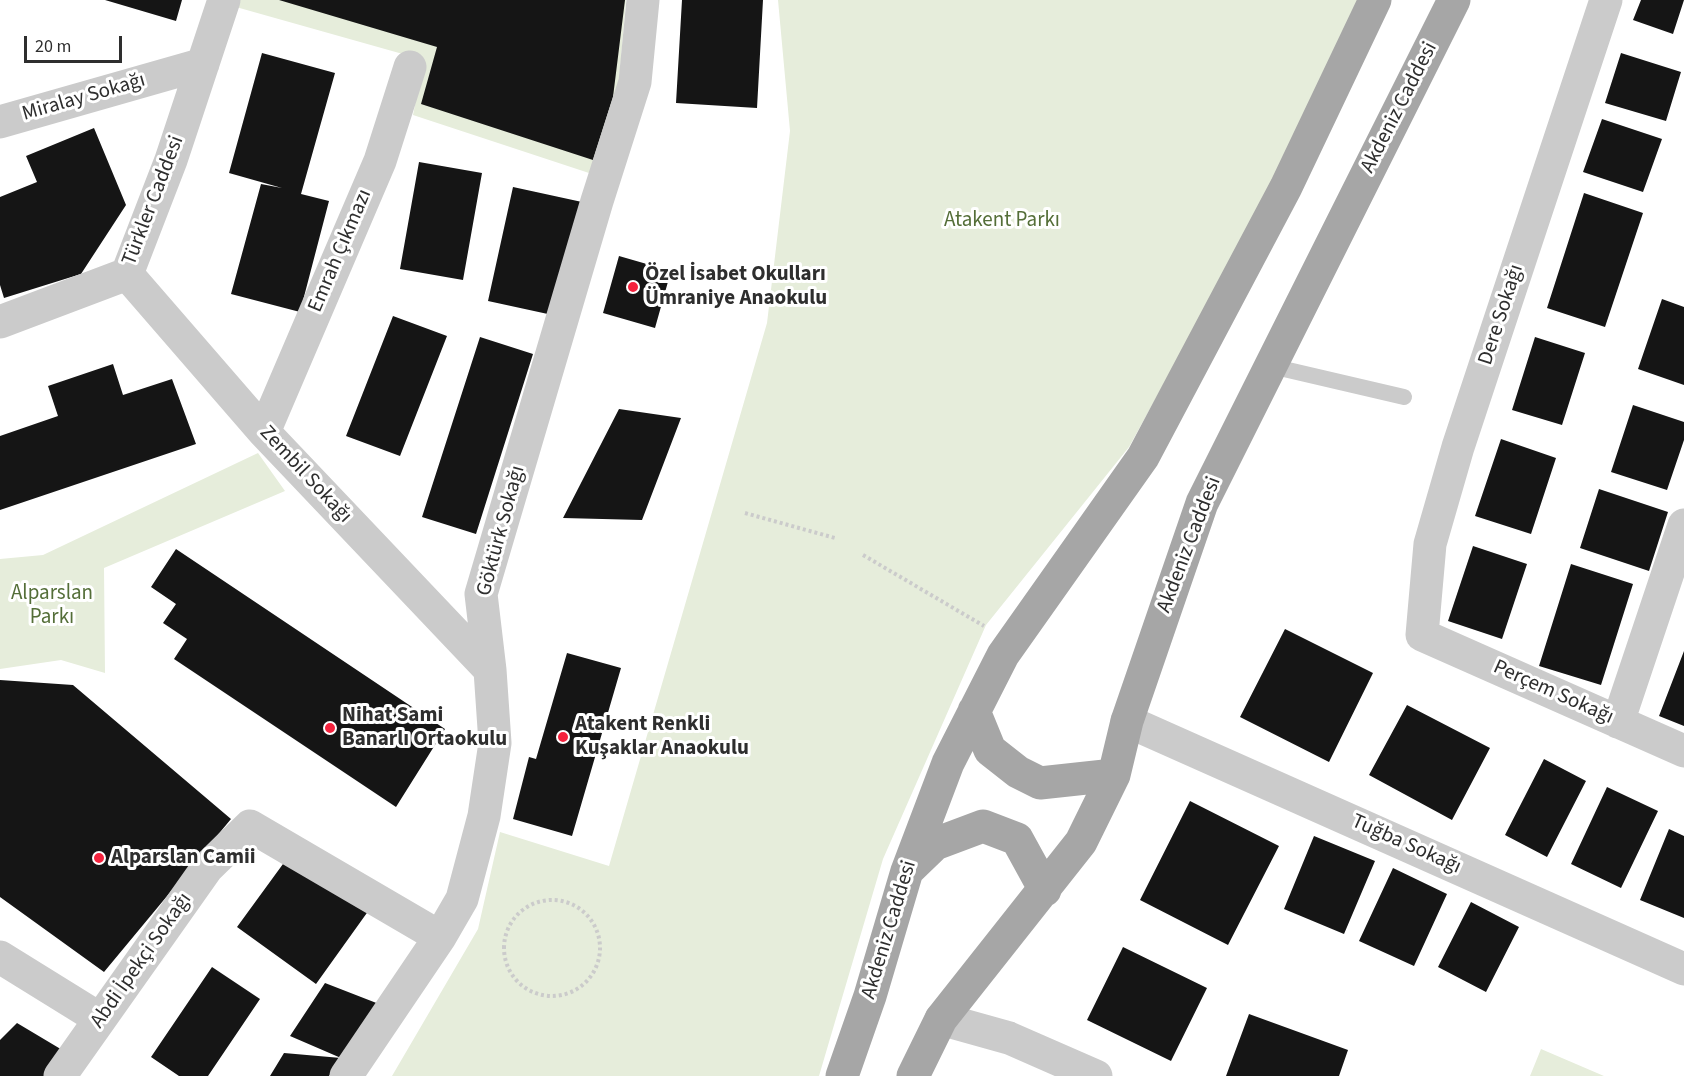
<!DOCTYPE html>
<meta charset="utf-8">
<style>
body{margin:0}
#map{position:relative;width:1684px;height:1076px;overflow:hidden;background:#fff;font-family:"Source Sans 3",sans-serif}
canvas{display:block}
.scale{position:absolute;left:24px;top:36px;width:98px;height:27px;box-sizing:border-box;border:3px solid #2e2e2e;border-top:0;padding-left:8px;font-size:18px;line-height:21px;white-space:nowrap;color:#2e2e2e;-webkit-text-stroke:4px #fff;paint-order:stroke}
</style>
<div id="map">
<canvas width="1684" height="1076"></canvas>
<div class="scale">20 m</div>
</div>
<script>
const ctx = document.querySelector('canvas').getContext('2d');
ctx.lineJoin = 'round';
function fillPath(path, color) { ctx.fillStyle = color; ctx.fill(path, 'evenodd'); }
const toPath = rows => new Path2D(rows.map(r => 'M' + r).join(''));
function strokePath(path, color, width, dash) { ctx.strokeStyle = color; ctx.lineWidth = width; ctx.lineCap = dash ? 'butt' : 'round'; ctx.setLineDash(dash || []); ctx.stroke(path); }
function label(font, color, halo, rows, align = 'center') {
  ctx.font = font + ' "Source Sans 3",sans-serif'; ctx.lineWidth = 6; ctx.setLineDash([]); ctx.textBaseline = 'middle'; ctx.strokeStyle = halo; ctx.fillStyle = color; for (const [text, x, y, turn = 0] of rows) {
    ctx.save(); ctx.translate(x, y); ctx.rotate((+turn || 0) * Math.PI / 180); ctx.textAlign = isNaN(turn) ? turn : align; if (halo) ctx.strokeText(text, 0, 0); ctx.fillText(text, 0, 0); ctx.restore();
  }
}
fillPath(toPath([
 [238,0,626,0,618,94,589,173,413,115,424,60,236,7],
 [778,0,1364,0,1229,265,1129,447,986,625,883,859,819,1076,392,1076,478,929,500,832,609,866,767,323,790,131],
 [258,453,285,491,104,568,105,673,61,660,0,669,0,559,43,555],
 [1541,1049,1604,1076,1530,1076]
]), '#e6eddb');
fillPath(toPath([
 [105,0,182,0,176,21],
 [279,0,625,0,613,97,593,160,421,104,437,47],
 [682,0,763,0,757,108,676,103],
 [1641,0,1684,0,1673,34,1633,20],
 [262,53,335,73,301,194,329,201,300,312,231,294,261,184,282,188,229,173],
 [1621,53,1681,72,1666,121,1605,103],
 [1602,119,1662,139,1643,192,1583,172],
 [94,128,126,205,81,274,4,298,0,285,0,197,37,182,26,156],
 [419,162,482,173,463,280,400,269],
 [513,187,582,202,557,316,488,301],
 [1584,193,1643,213,1605,327,1547,308],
 [619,256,671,271,655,328,603,313],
 [1662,299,1684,307,1684,385,1638,369],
 [393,316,447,336,400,456,346,436],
 [480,337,533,354,476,534,422,517],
 [1535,337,1585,353,1562,425,1512,410],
 [113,364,123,395,172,379,196,444,0,510,0,436,58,416,48,386],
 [1633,405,1684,422,1684,440,1667,490,1611,472],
 [619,409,681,418,642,520,563,518],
 [1501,439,1556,458,1531,534,1475,516],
 [1599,489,1668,512,1649,571,1580,548],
 [1473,546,1527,564,1502,639,1448,621],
 [176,549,445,729,396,807,174,659,187,639,163,623,176,604,151,587],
 [1571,564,1633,584,1601,685,1539,666],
 [1285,629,1373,673,1329,762,1240,717],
 [1684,651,1684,726,1659,716],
 [567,653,621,668,572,836,513,819,529,757,536,759],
 [0,680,73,685,231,819,104,972,0,897],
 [1407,705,1490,748,1452,820,1369,775],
 [1544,759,1586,781,1547,857,1505,835],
 [1607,787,1658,811,1621,888,1571,864],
 [1190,801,1279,846,1228,945,1140,900],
 [1669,829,1684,836,1684,918,1640,900],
 [1314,836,1375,861,1344,934,1284,909],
 [291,853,369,910,316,984,237,927],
 [1393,868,1447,894,1414,966,1359,941],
 [1471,902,1519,927,1486,992,1438,967],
 [1123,947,1207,988,1171,1061,1087,1020],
 [212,967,260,999,208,1076,179,1076,151,1057],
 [325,983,379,1004,329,1076,270,1076,284,1053,341,1058,290,1036],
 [1249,1014,1348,1050,1339,1076,1226,1076],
 [17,1023,74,1057,54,1076,0,1076,0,1040]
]), '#151515');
strokePath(toPath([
 [745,513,835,538],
 [863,555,984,626],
 '504 948a48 48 0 1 1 96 0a48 48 0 1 1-96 0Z'
]), '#cbcbcb', 4, [3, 3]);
strokePath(toPath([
 [1271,366,1404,397]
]), '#cbcbcb', 16);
strokePath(toPath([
 [1606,0,1458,447,1430,544,1422,635,1684,751],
 [0,122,203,64],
 [127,274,264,432,490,670],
 [0,322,127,274,171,160,224,0],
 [264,432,380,161,410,67],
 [1127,721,1684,969],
 [1618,722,1684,525],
 [0,957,100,1019],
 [941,1019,1009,1038,1096,1076],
 [60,1076,207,868,250,826,440,937],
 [346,1076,440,937,462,899,484,816,495,743,490,670,481,594,597,201,635,82,643,0]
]), '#cbcbcb', 33);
strokePath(toPath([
 [974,711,990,750,1018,772,1040,783,1114,775],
 [908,870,935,844,983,826,1017,839,1045,890],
 [842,1076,870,996,907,871,948,763,1003,655,1143,457,1286,187,1375,0],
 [913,1076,941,1019,1081,842,1114,775,1127,721,1202,503,1454,0]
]), '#a6a6a6', 33);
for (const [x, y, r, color] of [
 [633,287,6,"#f4223d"],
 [330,728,6,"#f4223d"],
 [563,737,6,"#f4223d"],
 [99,858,6,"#f4223d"]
]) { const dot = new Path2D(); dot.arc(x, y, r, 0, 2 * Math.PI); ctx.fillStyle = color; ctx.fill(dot); strokePath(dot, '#fff', 2); }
label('21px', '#2e2e2e', '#fff', [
 ["Miralay Sokağı",84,98,-16],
 ["Akdeniz Caddesi",1400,108,-63],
 ["Türkler Caddesi",154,201,-69],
 ["Emrah Çıkmazı",341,251,-67],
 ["Dere Sokağı",1502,315,-72],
 ["Zembil Sokağı",305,475,47],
 ["Göktürk Sokağı",502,531,-75],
 ["Akdeniz Caddesi",1190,545,-69],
 ["Perçem Sokağı",1553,693,24],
 ["Tuğba Sokağı",1406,845,24],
 ["Akdeniz Caddesi",890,930,-73],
 ["Abdi İpekçi Sokağı",142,961,-55]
]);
label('21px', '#546e38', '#fff', [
 ["Atakent Parkı",1002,221],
 ["Alparslan",52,594],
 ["Parkı",52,618]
]);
label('bold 21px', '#2e2e2e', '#fff', [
 ["Özel İsabet Okulları",645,275],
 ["Ümraniye Anaokulu",645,299],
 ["Nihat Sami",342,716],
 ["Banarlı Ortaokulu",342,740],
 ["Atakent Renkli",575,725],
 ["Kuşaklar Anaokulu",575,749],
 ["Alparslan Camii",111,858]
], 'left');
</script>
